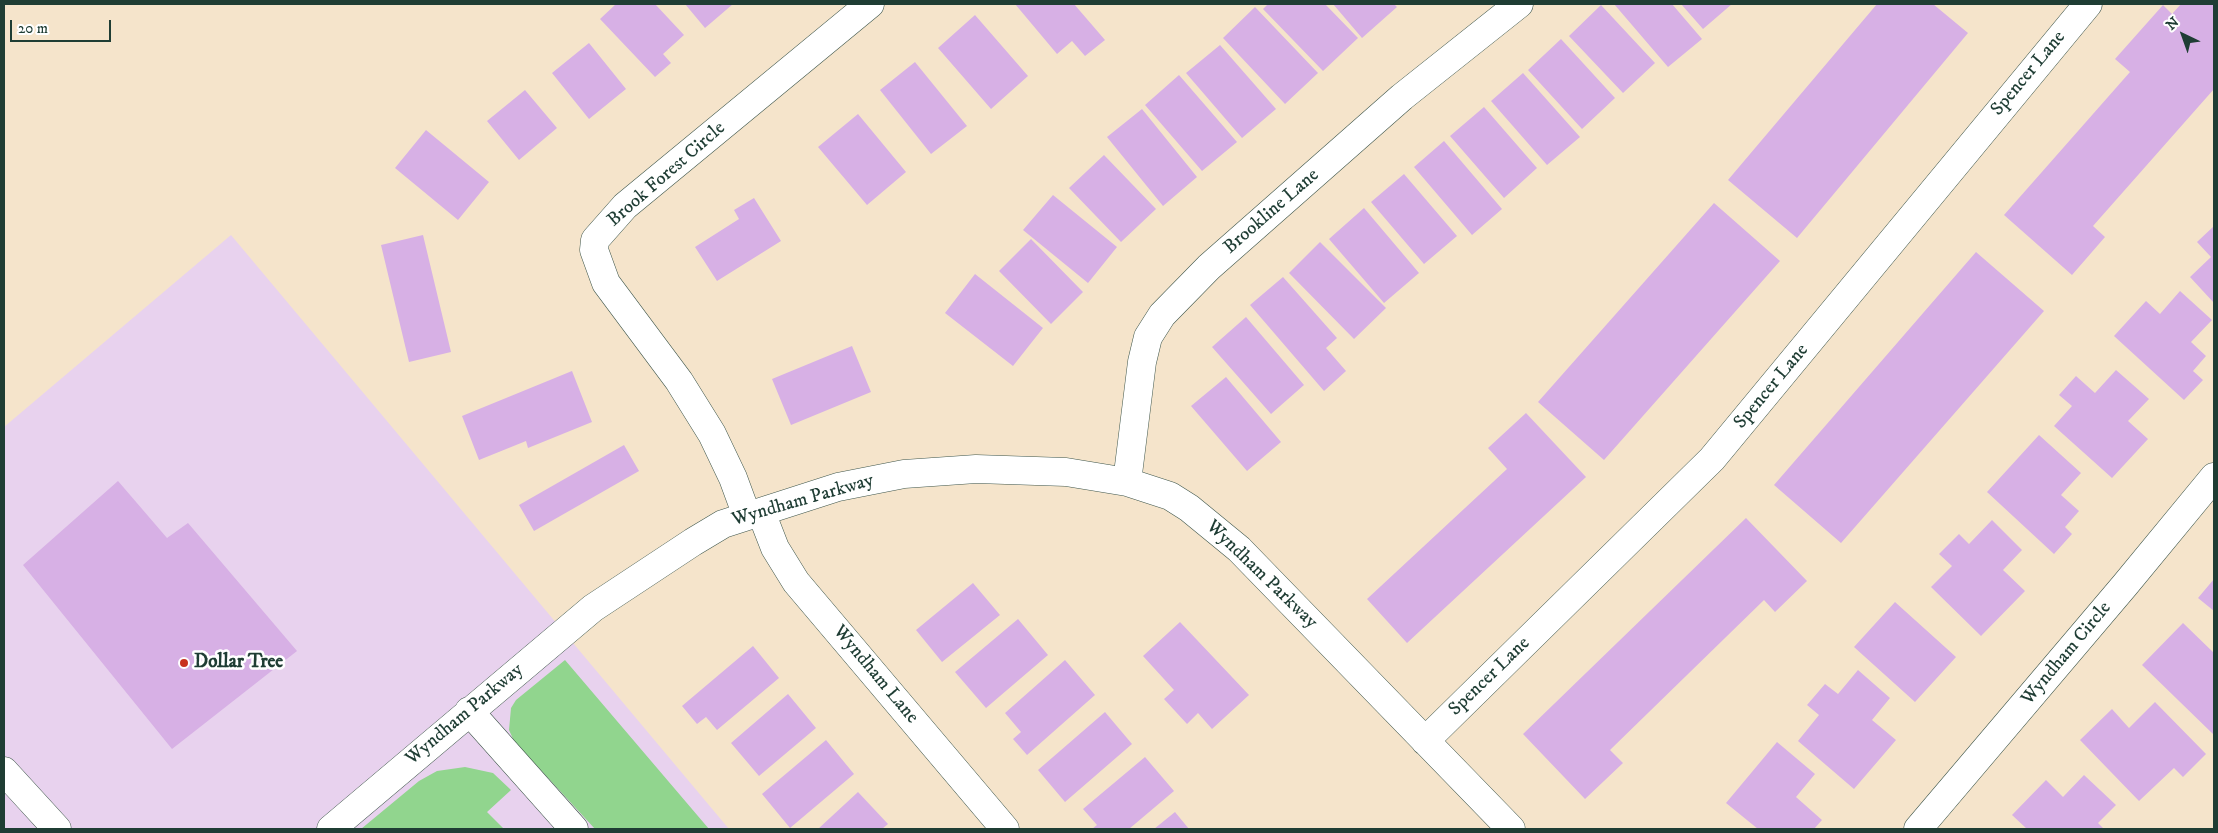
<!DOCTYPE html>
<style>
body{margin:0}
#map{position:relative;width:2218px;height:833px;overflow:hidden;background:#f5e4cb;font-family:"IM FELL DW Pica",serif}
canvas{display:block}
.frame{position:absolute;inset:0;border:5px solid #1f3d34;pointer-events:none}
.north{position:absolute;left:2158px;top:10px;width:50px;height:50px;-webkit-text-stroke:4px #fff;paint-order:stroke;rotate:318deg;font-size:14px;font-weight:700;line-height:20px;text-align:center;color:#1f3d34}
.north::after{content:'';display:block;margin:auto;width:18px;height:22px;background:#1f3d34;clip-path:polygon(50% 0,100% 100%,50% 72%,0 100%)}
.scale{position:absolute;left:10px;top:20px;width:101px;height:22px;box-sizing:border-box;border:2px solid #1f3d34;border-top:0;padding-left:6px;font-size:15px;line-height:18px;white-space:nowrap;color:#1f3d34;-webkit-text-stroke:4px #fff;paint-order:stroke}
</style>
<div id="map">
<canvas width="2218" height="833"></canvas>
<div class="frame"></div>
<div class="north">N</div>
<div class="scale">20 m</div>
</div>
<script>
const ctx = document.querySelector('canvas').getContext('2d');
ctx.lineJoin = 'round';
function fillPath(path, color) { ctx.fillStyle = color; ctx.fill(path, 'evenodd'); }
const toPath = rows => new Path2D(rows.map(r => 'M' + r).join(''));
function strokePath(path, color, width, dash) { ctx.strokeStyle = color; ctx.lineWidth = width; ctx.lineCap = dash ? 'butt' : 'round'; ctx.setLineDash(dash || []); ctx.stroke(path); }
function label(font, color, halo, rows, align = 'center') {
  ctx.font = font + ' "IM FELL DW Pica",serif'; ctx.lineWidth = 5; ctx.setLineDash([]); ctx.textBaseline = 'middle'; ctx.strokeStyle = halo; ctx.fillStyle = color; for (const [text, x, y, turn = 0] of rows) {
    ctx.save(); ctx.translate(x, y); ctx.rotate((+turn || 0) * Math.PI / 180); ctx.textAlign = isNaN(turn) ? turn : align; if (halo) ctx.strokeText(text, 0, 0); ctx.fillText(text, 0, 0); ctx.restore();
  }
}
fillPath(toPath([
 [231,235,729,829,4,829,4,427]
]), '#e8d2ee');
fillPath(toPath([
 [565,660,709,829,595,829,514,741,509,730,511,708,516,700],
 [465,767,493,773,511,790,487,812,504,829,361,829,419,781,437,771]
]), '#91d58e');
fillPath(toPath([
 [616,4,655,4,684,35,663,54,671,63,655,77,600,19],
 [685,4,733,4,705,28],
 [1015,4,1074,4,1105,40,1085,56,1072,41,1057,54],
 [1268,4,1325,4,1358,38,1323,71,1263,9],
 [1333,4,1394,4,1397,7,1362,38],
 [1614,4,1672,4,1702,39,1668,67],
 [1681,4,1732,4,1703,29],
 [1877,4,1933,4,1968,33,1797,238,1728,180],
 [2181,4,2214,4,2214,89,2093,226,2105,237,2072,275,2004,215,2130,72,2115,59,2163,5,2172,14],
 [1601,5,1655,63,1623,93,1569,36],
 [1255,7,1318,73,1285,104,1223,38],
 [975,15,1028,76,991,109,938,48],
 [1561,39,1615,98,1582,129,1528,70],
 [589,43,626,89,589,119,552,73],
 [1220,45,1276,109,1242,138,1186,73],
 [915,62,967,126,931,154,880,90],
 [1523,73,1580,137,1547,165,1491,101],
 [1179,75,1237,142,1202,171,1145,105],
 [525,90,557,128,519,160,487,121],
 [1484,107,1537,168,1504,198,1450,136],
 [1142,109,1197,177,1163,206,1107,137],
 [858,114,906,172,867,205,818,147],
 [426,130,489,182,458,220,395,168],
 [1444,141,1502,209,1472,235,1414,167],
 [1104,155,1156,209,1121,242,1069,188],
 [1404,174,1457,236,1424,264,1371,202],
 [1053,195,1117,247,1088,283,1023,230],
 [754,198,781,241,717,281,695,247,739,219,734,210],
 [1714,203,1780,261,1604,460,1538,402],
 [1364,208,1419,273,1384,303,1329,239],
 [2214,226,2214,303,2190,277,2211,257,2197,242],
 [423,235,451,352,409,362,381,245],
 [1031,239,1083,292,1051,324,999,271],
 [1320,242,1386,308,1354,339,1289,273],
 [1976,252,2044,311,1841,543,1774,485],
 [975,274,1043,328,1013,366,945,313],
 [1283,277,1337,338,1326,348,1346,371,1324,391,1250,305],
 [2180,291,2212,320,2191,342,2206,356,2193,371,2203,380,2184,400,2114,336,2146,301,2160,314],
 [1246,317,1304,385,1271,414,1212,347],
 [852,346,871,392,791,425,772,379],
 [2116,370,2149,399,2128,421,2148,439,2112,478,2054,426,2072,406,2059,395,2076,376,2095,393],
 [572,371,592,422,528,448,526,441,479,460,462,416],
 [1226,377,1281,442,1247,471,1191,406],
 [1526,413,1586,477,1407,643,1367,599,1507,469,1488,448],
 [2039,435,2081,473,2061,495,2079,511,2065,527,2072,534,2054,554,1987,492],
 [624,445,639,471,534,531,519,505],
 [118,481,167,538,188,523,297,651,172,749,23,565],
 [1746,518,1807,581,1775,612,1764,600,1610,750,1623,763,1585,799,1523,734],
 [1992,520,2022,550,2003,570,2025,591,1981,636,1931,587,1952,566,1939,554,1959,534,1969,544],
 [2214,579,2214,611,2198,598],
 [973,583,1000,615,942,662,916,630],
 [1895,602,1956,657,1915,702,1854,647],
 [1018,619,1048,655,986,708,955,672],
 [1180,622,1249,695,1212,729,1198,713,1187,724,1164,699,1174,690,1143,656],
 [2183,623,2214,653,2214,735,2142,665],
 [753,646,779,678,717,730,706,717,697,724,682,706],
 [1065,660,1095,695,1027,755,1013,739,1021,732,1005,713],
 [1858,670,1890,698,1872,720,1896,740,1854,789,1798,741,1819,715,1807,705,1825,684,1838,694],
 [788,694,816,728,759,776,731,743],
 [2155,702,2206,754,2183,777,2174,768,2139,801,2080,740,2112,709,2129,728],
 [1105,712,1132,744,1065,802,1038,770],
 [826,740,854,774,790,828,762,794],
 [1777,742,1815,774,1796,797,1822,820,1814,829,1758,829,1726,803],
 [1145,757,1174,791,1129,829,1092,829,1097,825,1083,809],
 [2084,775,2116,805,2098,823,2104,829,2027,829,2012,815,2046,780,2063,797],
 [858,792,888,824,882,829,818,829],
 [1175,812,1189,829,1154,829]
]), '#d7b0e5');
const minor = toPath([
 [1127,482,1142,362,1148,337,1162,315,1209,267,1402,97,1519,4],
 [761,512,775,548,796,582,1005,829],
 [747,516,733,478,712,434,679,381,606,283,594,250,595,240,625,206,870,4],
 [469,711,574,829],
 [1425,741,1712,459,2088,4],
 [4,771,57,829],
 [331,829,593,608,693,542,723,524,838,487,904,474,976,469,1066,472,1127,482,1170,496,1189,508,1239,549,1511,829],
 [1918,829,2125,585,2214,477]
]);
strokePath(minor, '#3f564b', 29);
strokePath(minor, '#fff', 28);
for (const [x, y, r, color] of [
 [184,663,5,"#c8321e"]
]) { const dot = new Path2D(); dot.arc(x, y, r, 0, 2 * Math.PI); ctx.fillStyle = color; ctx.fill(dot); strokePath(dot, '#fff', 2); }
label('19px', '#1f3d34', '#fff', [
 ["Spencer Lane",2029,74,-50],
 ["Brook Forest Circle",667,175,-41],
 ["Brookline Lane",1272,212,-41],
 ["Spencer Lane",1772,387,-50],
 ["Wyndham Parkway",803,501,-16],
 ["Wyndham Parkway",1261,575,44],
 ["Wyndham Circle",2067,654,-50],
 ["Wyndham Lane",875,675,50],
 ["Spencer Lane",1490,677,-44],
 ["Wyndham Parkway",465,715,-40]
]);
label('bold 19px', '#1f3d34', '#fff', [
 ["Dollar Tree",194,663]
], 'left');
</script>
